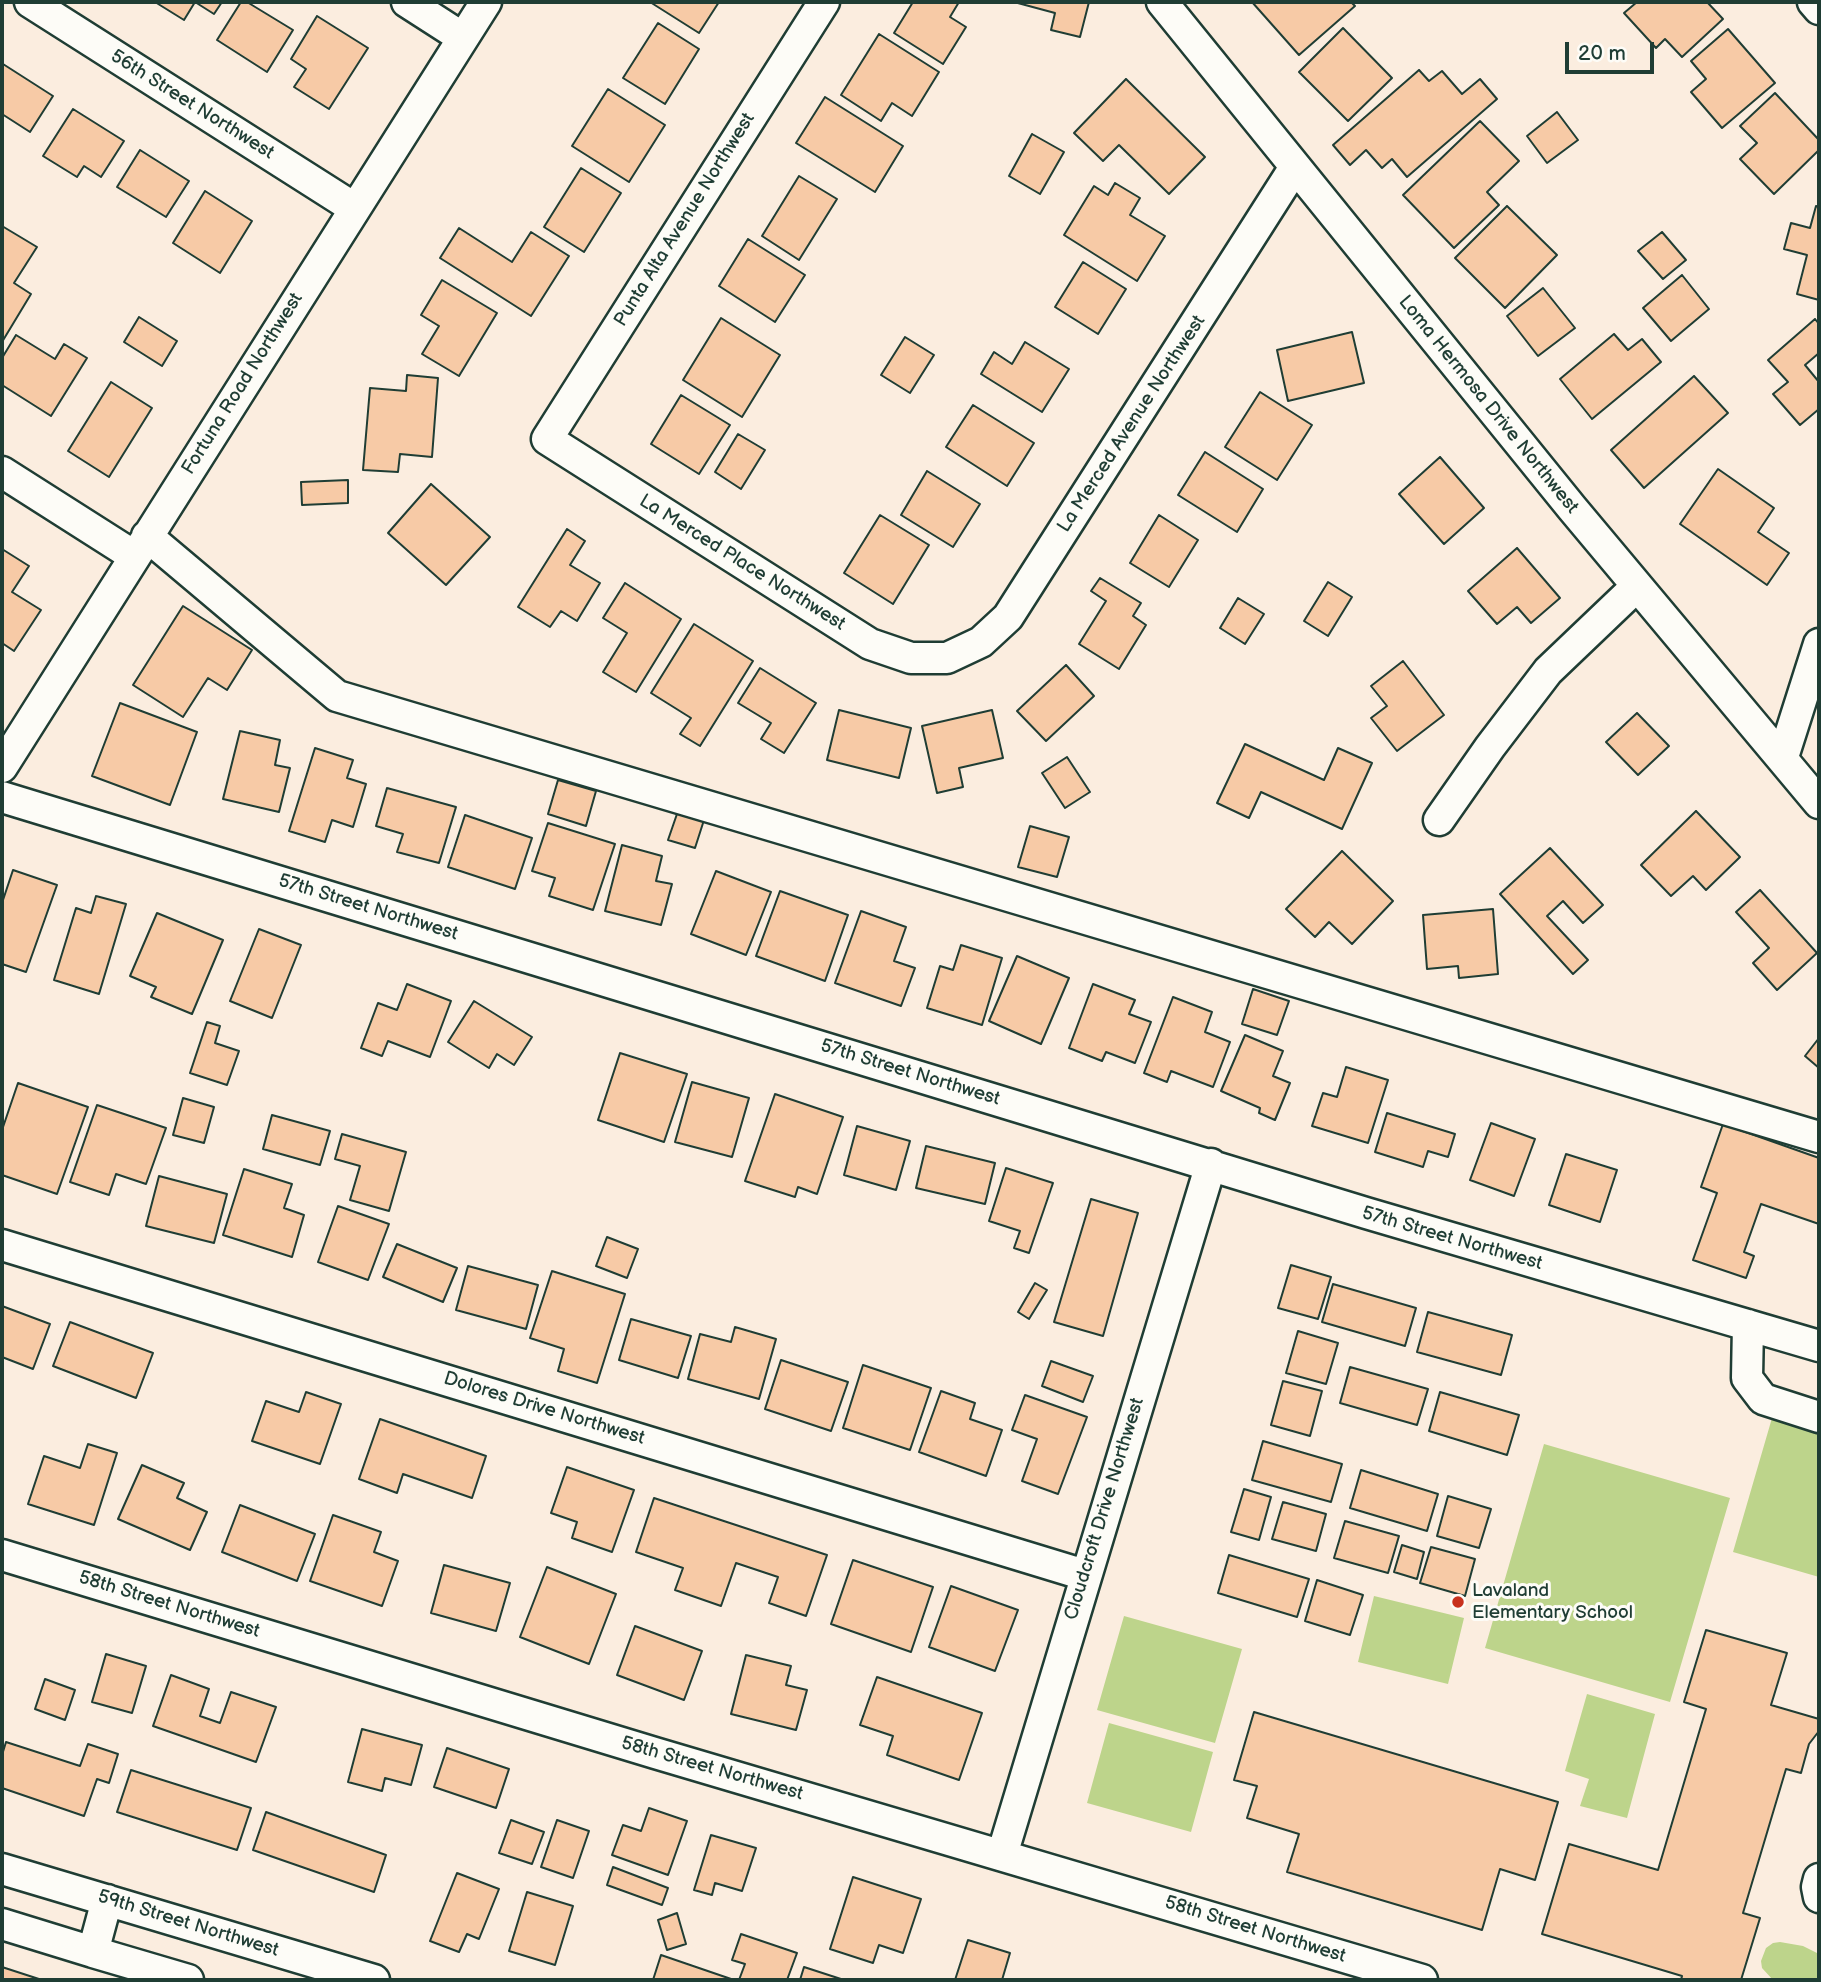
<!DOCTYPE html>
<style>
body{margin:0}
#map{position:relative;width:1821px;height:1982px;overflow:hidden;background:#fbeddf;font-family:"Balsamiq Sans",sans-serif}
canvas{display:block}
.frame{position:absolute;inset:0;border:4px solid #1f3d34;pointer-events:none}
.scale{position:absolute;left:1565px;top:42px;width:89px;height:32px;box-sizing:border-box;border:4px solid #1f3d34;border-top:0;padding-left:9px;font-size:21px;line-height:24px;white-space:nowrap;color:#1f3d34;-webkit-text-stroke:5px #fdfcf7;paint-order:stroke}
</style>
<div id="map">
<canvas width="1821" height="1982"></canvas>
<div class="frame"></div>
<div class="scale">20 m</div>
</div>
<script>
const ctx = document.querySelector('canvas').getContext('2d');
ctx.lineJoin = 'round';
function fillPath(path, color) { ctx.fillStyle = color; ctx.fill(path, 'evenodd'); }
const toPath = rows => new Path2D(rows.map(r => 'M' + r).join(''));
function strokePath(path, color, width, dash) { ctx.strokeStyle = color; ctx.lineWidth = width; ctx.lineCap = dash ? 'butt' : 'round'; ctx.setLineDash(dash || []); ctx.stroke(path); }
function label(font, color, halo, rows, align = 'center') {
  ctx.font = font + ' "Balsamiq Sans",sans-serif'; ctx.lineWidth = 6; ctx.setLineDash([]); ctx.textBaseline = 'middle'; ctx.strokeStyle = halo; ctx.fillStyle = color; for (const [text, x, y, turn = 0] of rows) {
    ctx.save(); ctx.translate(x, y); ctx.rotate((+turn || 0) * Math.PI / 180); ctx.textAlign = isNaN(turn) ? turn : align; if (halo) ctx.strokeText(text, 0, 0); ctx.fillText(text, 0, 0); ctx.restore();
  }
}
fillPath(toPath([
 [1772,1418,1819,1432,1819,1577,1733,1552],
 [1544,1444,1730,1498,1670,1702,1485,1648],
 [1374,1596,1464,1618,1448,1684,1358,1662],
 [1124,1616,1242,1649,1215,1743,1097,1710],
 [1587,1694,1655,1714,1627,1818,1580,1806,1589,1779,1565,1771],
 [1109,1723,1213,1752,1191,1832,1087,1803],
 [1780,1942,1803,1946,1819,1954,1817,1980,1773,1980,1762,1968,1761,1961,1766,1948,1773,1943]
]), '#bdd48b');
const building = toPath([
 [155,2,222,2,214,14,195,2,184,20,155,2],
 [241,2,247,2,293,30,267,72,217,40,241,2],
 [650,2,719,2,699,33,650,2],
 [913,2,959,2,950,17,966,27,943,64,894,33,913,2],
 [1014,2,1089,2,1080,37,1051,30,1055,13,1014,2],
 [1252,2,1351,2,1355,6,1299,55,1252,2],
 [1637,2,1707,2,1723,19,1682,57,1665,39,1656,48,1624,13,1637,2],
 [317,16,368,48,329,109,294,87,306,69,291,59,317,16],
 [658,23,699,49,665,104,623,78,658,23],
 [1343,28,1392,78,1348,121,1299,72,1343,28],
 [1728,29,1775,83,1722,128,1691,92,1706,79,1691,61,1728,29],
 [879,34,939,72,912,116,892,103,881,121,841,95,879,34],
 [3,64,53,96,30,132,2,114,3,64],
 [1419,70,1429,81,1442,71,1462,94,1480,79,1497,99,1407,177,1392,159,1382,168,1366,150,1350,165,1333,145,1419,70],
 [1126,79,1205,157,1169,194,1119,145,1103,161,1074,133,1126,79],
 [608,89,665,125,629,182,572,146,608,89],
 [1775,93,1819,140,1819,150,1774,194,1740,159,1757,143,1740,126,1775,93],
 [825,97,903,146,875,192,796,143,825,97],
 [73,109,124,141,101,177,84,166,77,177,43,156,73,109],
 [1557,112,1578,140,1547,163,1527,136,1557,112],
 [1480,121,1519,161,1487,192,1499,205,1454,248,1403,195,1480,121],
 [1032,134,1064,152,1040,194,1009,176,1032,134],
 [140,150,189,181,166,217,117,187,140,150],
 [581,168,621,193,584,252,544,227,581,168],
 [799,176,837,199,799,260,762,236,799,176],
 [1115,183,1140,198,1130,215,1165,236,1137,281,1064,235,1094,186,1108,195,1115,183],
 [205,191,252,221,220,273,173,243,205,191],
 [1507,206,1557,255,1505,308,1455,258,1507,206],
 [1816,206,1819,207,1819,300,1797,294,1807,255,1784,249,1791,223,1810,228,1816,206],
 [2,226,37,247,14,283,31,294,2,342,2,226],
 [459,228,512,262,531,232,569,256,531,316,440,258,459,228],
 [1662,232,1686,260,1663,279,1638,251,1662,232],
 [748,239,805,275,775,322,719,286,748,239],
 [1083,262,1126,289,1098,334,1055,307,1083,262],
 [1682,275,1709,309,1671,341,1643,308,1682,275],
 [442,280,497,313,459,376,422,354,439,326,421,315,442,280],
 [1543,288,1575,328,1538,356,1507,316,1543,288],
 [139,317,177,341,162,366,124,342,139,317],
 [721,318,780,355,742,417,683,380,721,318],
 [1815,319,1819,324,1819,353,1805,365,1819,382,1819,409,1800,425,1773,394,1788,382,1768,360,1815,319],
 [1352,332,1364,383,1288,401,1277,350,1352,332],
 [1614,334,1628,350,1642,339,1661,362,1592,419,1560,379,1614,334],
 [16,335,55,359,64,344,87,358,51,416,2,385,2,358,16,335],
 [905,337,934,355,910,393,881,375,905,337],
 [1025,342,1069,369,1042,412,981,374,994,352,1012,364,1025,342],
 [407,375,438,378,432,457,400,454,398,472,363,470,370,388,406,391,407,375],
 [1694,376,1728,413,1644,488,1611,450,1694,376],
 [111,382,152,408,109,477,68,451,111,382],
 [1260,392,1312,425,1277,480,1225,447,1260,392],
 [681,395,730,425,699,474,651,444,681,395],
 [973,405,1034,443,1007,486,946,447,973,405],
 [738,434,765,450,741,489,715,472,738,434],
 [1205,452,1263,489,1237,532,1178,495,1205,452],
 [1440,457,1484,508,1444,544,1399,494,1440,457],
 [1718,469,1774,508,1758,532,1789,553,1767,585,1680,524,1718,469],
 [927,471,980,504,953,547,901,515,927,471],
 [348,480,348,503,302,505,301,482,348,480],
 [431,484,490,537,446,585,388,533,431,484],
 [880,515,929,545,893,604,844,573,880,515],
 [1159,515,1198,540,1169,587,1130,563,1159,515],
 [567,529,585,541,570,565,600,583,577,621,561,611,550,627,518,607,567,529],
 [1517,548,1560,598,1531,623,1517,607,1497,624,1468,591,1517,548],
 [2,549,29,566,12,592,41,610,14,651,2,643,2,549],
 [1100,578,1141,603,1133,616,1146,625,1119,669,1079,644,1106,601,1091,591,1100,578],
 [1328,582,1352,597,1328,636,1304,621,1328,582],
 [625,583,681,619,636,692,603,672,627,633,603,618,625,583],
 [1238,598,1264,614,1245,644,1220,628,1238,598],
 [183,606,252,650,227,690,208,678,183,717,133,685,183,606],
 [694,624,753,661,700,746,680,734,691,718,651,693,694,624],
 [1403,661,1444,715,1397,751,1371,718,1387,706,1371,686,1403,661],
 [1066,665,1094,696,1046,741,1017,711,1066,665],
 [760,668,816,703,784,753,761,739,771,723,738,703,760,668],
 [120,703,197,732,170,805,92,776,120,703],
 [839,710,911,728,899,778,827,760,839,710],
 [992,710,1003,758,959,768,963,787,937,793,922,726,992,710],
 [1637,713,1669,746,1638,775,1606,742,1637,713],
 [240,731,280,740,275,765,290,768,279,812,223,799,240,731],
 [1245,744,1324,780,1338,748,1372,763,1342,829,1261,792,1249,818,1217,803,1245,744],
 [315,748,353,760,347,778,366,784,353,827,332,820,325,842,289,831,315,748],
 [1067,757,1090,792,1065,808,1042,773,1067,757],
 [558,780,596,791,586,826,548,814,558,780],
 [387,788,456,807,439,863,397,852,403,834,376,826,387,788],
 [678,811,704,820,695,848,668,840,678,811],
 [1696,811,1740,857,1706,890,1693,876,1671,896,1641,865,1696,811],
 [465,815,532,838,515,889,448,867,465,815],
 [548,823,615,844,593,910,549,896,555,878,532,871,548,823],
 [1030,826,1069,837,1057,877,1018,867,1030,826],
 [622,845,662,856,656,881,672,884,661,925,605,911,622,845],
 [1550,848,1603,905,1583,923,1563,901,1547,916,1588,960,1573,974,1500,894,1550,848],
 [1342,851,1393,901,1352,944,1329,922,1315,937,1286,909,1342,851],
 [13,870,57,885,26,972,2,964,2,903,13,870],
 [716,871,771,892,746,955,691,934,716,871],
 [1760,890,1817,953,1777,990,1753,963,1769,948,1736,912,1760,890],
 [780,891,848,915,825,981,756,956,780,891],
 [96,896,126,904,99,994,54,980,76,908,91,913,96,896],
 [1493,909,1498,974,1459,978,1458,966,1427,969,1423,915,1493,909],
 [861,911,906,927,894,961,915,968,901,1006,835,983,861,911],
 [157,913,223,940,192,1014,151,997,156,987,130,976,157,913],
 [259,929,301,945,272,1018,230,1001,259,929],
 [961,945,1002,958,982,1025,927,1008,940,966,953,970,961,945],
 [1017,956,1069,978,1041,1044,989,1021,1017,956],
 [407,984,451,1001,430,1057,388,1041,382,1056,361,1048,378,1003,397,1010,407,984],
 [1093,984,1135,1000,1129,1014,1151,1022,1135,1063,1106,1052,1102,1061,1069,1048,1093,984],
 [1253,989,1289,1001,1277,1035,1242,1024,1253,989],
 [1173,997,1212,1012,1205,1032,1230,1042,1213,1087,1171,1071,1167,1082,1144,1073,1173,997],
 [474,1001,532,1037,514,1065,497,1054,489,1068,448,1042,474,1001],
 [207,1022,220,1026,215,1043,239,1051,227,1085,190,1073,207,1022],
 [1245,1035,1283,1051,1273,1076,1290,1083,1275,1120,1259,1113,1260,1108,1221,1091,1245,1035],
 [1819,1038,1819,1068,1805,1056,1819,1038],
 [620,1053,687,1074,664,1142,598,1120,620,1053],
 [1346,1067,1388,1080,1368,1143,1312,1126,1323,1093,1337,1097,1346,1067],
 [692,1082,749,1098,732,1157,675,1142,692,1082],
 [18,1083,88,1107,57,1194,2,1175,2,1130,18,1083],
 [775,1094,843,1117,817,1194,798,1187,795,1197,745,1181,775,1094],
 [183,1098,214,1107,204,1143,173,1135,183,1098],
 [97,1105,166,1128,146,1184,116,1174,109,1195,70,1182,97,1105],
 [1387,1113,1455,1134,1448,1157,1428,1151,1423,1167,1375,1152,1387,1113],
 [272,1115,330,1131,320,1165,263,1149,272,1115],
 [1491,1123,1535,1139,1514,1196,1470,1180,1491,1123],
 [1723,1124,1819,1158,1819,1224,1761,1204,1744,1252,1754,1256,1746,1278,1693,1260,1717,1193,1701,1187,1723,1124],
 [857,1126,910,1141,896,1190,844,1175,857,1126],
 [342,1134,406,1152,389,1211,350,1200,360,1166,335,1159,342,1134],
 [926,1146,995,1163,985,1204,916,1188,926,1146],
 [1566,1154,1617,1170,1600,1222,1549,1205,1566,1154],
 [1006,1168,1053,1183,1029,1253,1014,1248,1020,1231,989,1221,1006,1168],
 [244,1169,292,1184,284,1208,304,1215,292,1257,223,1235,244,1169],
 [159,1176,227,1194,214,1243,146,1226,159,1176],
 [1091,1199,1138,1213,1103,1336,1054,1322,1091,1199],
 [338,1206,389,1224,368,1280,318,1262,338,1206],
 [607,1237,638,1249,627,1278,596,1266,607,1237],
 [397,1244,457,1268,443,1302,383,1277,397,1244],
 [1291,1265,1331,1277,1318,1319,1278,1308,1291,1265],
 [468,1266,538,1285,526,1329,456,1310,468,1266],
 [552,1271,625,1294,597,1383,558,1371,564,1349,530,1338,552,1271],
 [1035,1283,1047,1290,1029,1319,1018,1312,1035,1283],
 [1333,1284,1416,1308,1405,1346,1322,1322,1333,1284],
 [2,1306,50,1324,33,1369,2,1357,2,1306],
 [1428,1312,1512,1335,1501,1375,1417,1352,1428,1312],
 [631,1319,691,1336,678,1378,619,1360,631,1319],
 [70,1322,153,1353,136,1398,53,1366,70,1322],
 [735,1327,776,1339,759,1399,688,1379,700,1334,731,1342,735,1327],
 [1298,1331,1338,1343,1326,1384,1286,1373,1298,1331],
 [781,1360,848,1382,831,1431,765,1409,781,1360],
 [1051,1361,1093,1376,1083,1402,1042,1386,1051,1361],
 [863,1365,931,1388,910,1450,843,1428,863,1365],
 [1350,1367,1428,1389,1417,1425,1340,1403,1350,1367],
 [1283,1381,1322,1391,1310,1436,1271,1425,1283,1381],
 [941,1391,975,1403,970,1419,1002,1430,986,1476,919,1452,941,1391],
 [306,1392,341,1404,320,1464,252,1441,266,1401,299,1412,306,1392],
 [1440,1392,1519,1415,1507,1455,1429,1431,1440,1392],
 [1025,1395,1087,1417,1058,1494,1022,1481,1037,1439,1012,1430,1025,1395],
 [380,1419,486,1456,472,1498,403,1474,397,1493,359,1479,380,1419],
 [1263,1441,1342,1464,1331,1502,1252,1480,1263,1441],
 [88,1444,117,1453,94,1525,28,1504,44,1456,80,1468,88,1444],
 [142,1465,184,1483,177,1498,207,1512,190,1550,118,1519,142,1465],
 [567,1467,634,1490,612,1552,572,1538,577,1522,551,1513,567,1467],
 [1361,1470,1438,1494,1427,1531,1350,1508,1361,1470],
 [1244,1489,1271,1497,1259,1540,1231,1532,1244,1489],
 [1448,1496,1491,1509,1479,1548,1437,1536,1448,1496],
 [654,1498,827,1555,806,1616,769,1603,778,1577,736,1563,721,1606,675,1590,683,1568,636,1552,654,1498],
 [1283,1502,1326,1514,1316,1551,1272,1539,1283,1502],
 [240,1505,315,1534,297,1581,222,1552,240,1505],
 [333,1515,381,1532,374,1552,398,1561,382,1606,310,1581,333,1515],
 [1345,1521,1399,1536,1388,1573,1334,1558,1345,1521],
 [1402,1545,1424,1552,1417,1579,1394,1572,1402,1545],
 [1431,1547,1475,1559,1465,1596,1420,1583,1431,1547],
 [1229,1555,1309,1579,1297,1617,1218,1593,1229,1555],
 [853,1560,933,1587,911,1652,831,1624,853,1560],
 [444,1565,510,1583,496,1631,431,1613,444,1565],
 [547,1567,616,1594,589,1664,520,1637,547,1567],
 [1317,1580,1363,1595,1350,1635,1305,1621,1317,1580],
 [951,1586,1018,1610,995,1671,929,1647,951,1586],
 [635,1626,702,1651,684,1700,617,1675,635,1626],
 [1706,1630,1787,1653,1771,1705,1819,1719,1819,1731,1809,1744,1801,1773,1786,1769,1743,1913,1760,1918,1741,1980,1681,1980,1682,1976,1542,1934,1569,1844,1658,1870,1706,1709,1684,1702,1706,1630],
 [106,1654,146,1666,132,1713,92,1702,106,1654],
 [746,1655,791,1666,786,1685,807,1690,796,1730,731,1714,746,1655],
 [171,1675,209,1689,200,1716,220,1723,231,1692,276,1707,256,1762,153,1726,171,1675],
 [877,1677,982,1713,959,1780,887,1755,893,1736,860,1725,877,1677],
 [45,1679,75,1690,65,1720,35,1709,45,1679],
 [1254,1712,1558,1802,1535,1880,1500,1869,1482,1930,1287,1872,1299,1834,1247,1818,1257,1786,1234,1780,1254,1712],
 [362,1729,422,1745,411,1785,385,1778,382,1791,348,1782,362,1729],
 [6,1742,80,1766,88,1744,118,1754,109,1783,97,1779,84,1816,2,1788,2,1755,6,1742],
 [447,1748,509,1769,496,1808,434,1787,447,1748],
 [131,1770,251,1808,237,1850,117,1812,131,1770],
 [649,1808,687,1821,668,1875,612,1855,623,1825,641,1831,649,1808],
 [266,1812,386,1855,374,1892,253,1850,266,1812],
 [511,1820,544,1832,532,1864,499,1853,511,1820],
 [557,1820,589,1831,573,1878,541,1867,557,1820],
 [711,1835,756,1848,742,1891,715,1883,712,1895,694,1890,711,1835],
 [613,1867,668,1888,662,1905,607,1885,613,1867],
 [457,1873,499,1889,479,1939,467,1934,459,1952,430,1941,457,1873],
 [853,1877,921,1899,903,1953,879,1945,873,1963,830,1949,853,1877],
 [527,1892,573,1906,555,1965,509,1951,527,1892],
 [677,1913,686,1944,667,1950,658,1920,677,1913],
 [741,1934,797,1953,787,1980,739,1980,745,1964,732,1960,741,1934],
 [968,1940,1010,1953,1002,1980,955,1980,968,1940],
 [661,1955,734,1980,653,1980,661,1955],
 [2,1967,42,1980,2,1980,2,1967],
 [804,1967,844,1980,800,1980,804,1967]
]);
fillPath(building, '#f7caa6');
strokePath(building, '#1f3d34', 2);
const minor = toPath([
 [30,2,354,208],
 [407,2,463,38],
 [824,2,547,439,870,644,911,658,947,658,981,642,1008,617,1295,167],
 [1162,2,1572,508,1819,803],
 [1813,2,1819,9],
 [2,472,134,556],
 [147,536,337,696,1819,1137],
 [1783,757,1819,644],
 [2,767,486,2],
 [2,797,1366,1213,1819,1346],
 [1439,820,1490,747,1548,671,1637,586],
 [2,1245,1085,1575],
 [1748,1325,1747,1378,1763,1399,1819,1417],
 [2,1555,655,1753,1422,1980],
 [1002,1855,1211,1164],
 [2,1869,374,1980],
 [1819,1879,1817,1887,1819,1897],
 [107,1900,93,1952,188,1980],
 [2,1924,93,1952]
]);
strokePath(minor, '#1f3d34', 35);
strokePath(minor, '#fdfcf7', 30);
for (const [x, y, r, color] of [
 [1458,1602,7,"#c8321e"]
]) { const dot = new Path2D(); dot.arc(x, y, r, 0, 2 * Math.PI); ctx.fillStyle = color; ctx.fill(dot); strokePath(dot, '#fdfcf7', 2.5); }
label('19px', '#1f3d34', '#fdfcf7', [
 ["56th Street Northwest",192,105,32],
 ["Punta Alta Avenue Northwest",685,220,-58],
 ["Fortuna Road Northwest",243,384,-58],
 ["Loma Hermosa Drive Northwest",1488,405,51],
 ["La Merced Avenue Northwest",1132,424,-57],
 ["La Merced Place Northwest",742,563,32],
 ["57th Street Northwest",368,908,17],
 ["57th Street Northwest",910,1073,17],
 ["57th Street Northwest",1452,1239,16],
 ["Dolores Drive Northwest",544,1409,17],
 ["Cloudcroft Drive Northwest",1105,1509,-73],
 ["58th Street Northwest",169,1605,17],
 ["58th Street Northwest",712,1769,16],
 ["59th Street Northwest",188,1924,17],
 ["58th Street Northwest",1255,1930,17]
]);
label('19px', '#1f3d34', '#fdfcf7', [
 ["Lavaland",1472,1591],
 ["Elementary School",1472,1613]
], 'left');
</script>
